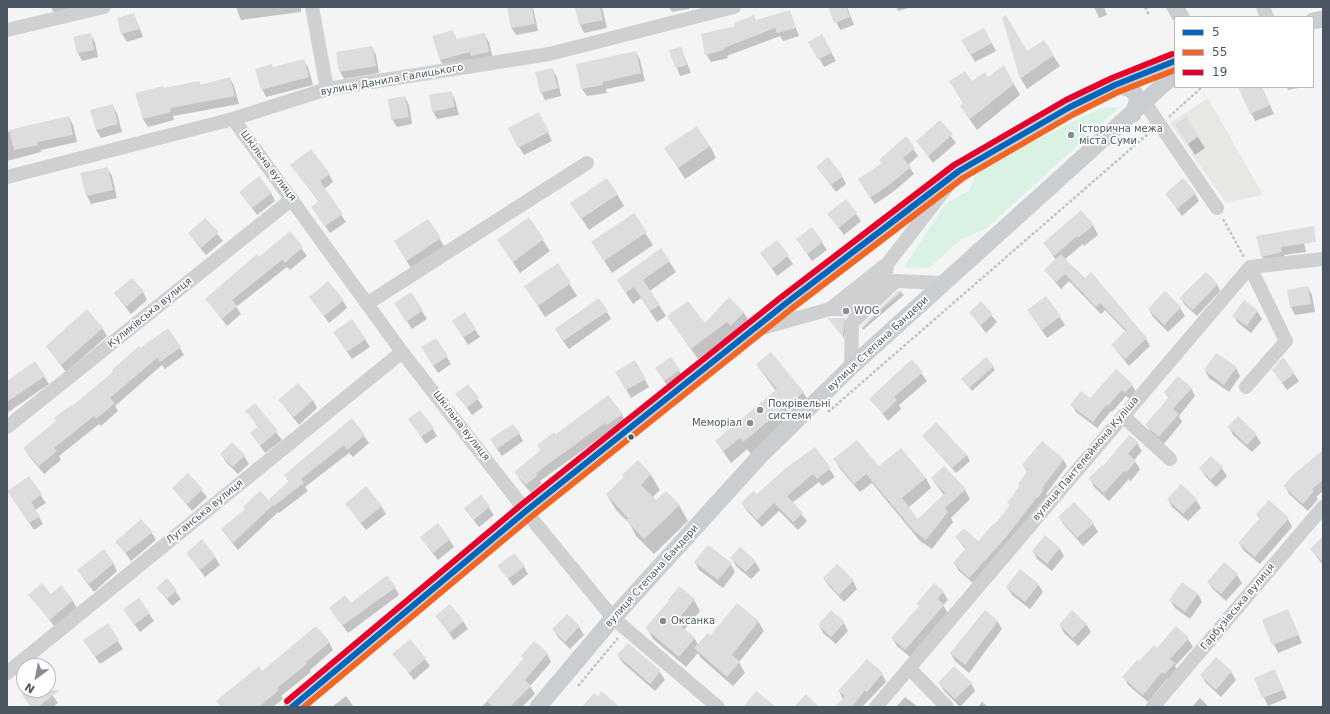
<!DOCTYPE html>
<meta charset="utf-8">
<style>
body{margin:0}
#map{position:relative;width:1330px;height:714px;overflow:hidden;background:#f4f4f4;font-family:"DejaVu Sans",sans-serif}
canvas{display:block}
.frame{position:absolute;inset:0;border:8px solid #4a5661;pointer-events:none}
.legend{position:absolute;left:1174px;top:16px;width:140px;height:72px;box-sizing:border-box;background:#fff;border:1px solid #b7bbc0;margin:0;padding:5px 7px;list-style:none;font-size:12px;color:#4a5661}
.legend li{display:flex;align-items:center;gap:8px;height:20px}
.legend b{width:20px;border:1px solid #b7bbc0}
.north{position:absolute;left:16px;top:658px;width:40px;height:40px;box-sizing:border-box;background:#fff;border:1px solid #b7bbc0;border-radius:50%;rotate:212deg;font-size:11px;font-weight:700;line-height:16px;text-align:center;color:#4a5661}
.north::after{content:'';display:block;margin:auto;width:14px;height:18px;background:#868d94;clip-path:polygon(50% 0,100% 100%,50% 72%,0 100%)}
</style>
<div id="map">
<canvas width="1330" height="714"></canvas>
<div class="frame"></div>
<ul class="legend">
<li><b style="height:5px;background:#0065bd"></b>5</li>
<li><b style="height:5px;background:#f26522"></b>55</li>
<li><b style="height:5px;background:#e4002b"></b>19</li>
</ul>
<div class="north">N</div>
</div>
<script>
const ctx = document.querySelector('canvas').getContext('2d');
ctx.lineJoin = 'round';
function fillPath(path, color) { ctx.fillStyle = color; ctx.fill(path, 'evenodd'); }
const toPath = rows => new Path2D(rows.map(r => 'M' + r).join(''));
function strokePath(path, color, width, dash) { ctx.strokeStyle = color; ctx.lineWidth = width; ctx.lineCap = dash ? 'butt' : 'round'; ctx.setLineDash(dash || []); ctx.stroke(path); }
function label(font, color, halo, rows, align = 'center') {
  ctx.font = font + ' "DejaVu Sans",sans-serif'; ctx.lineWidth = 3.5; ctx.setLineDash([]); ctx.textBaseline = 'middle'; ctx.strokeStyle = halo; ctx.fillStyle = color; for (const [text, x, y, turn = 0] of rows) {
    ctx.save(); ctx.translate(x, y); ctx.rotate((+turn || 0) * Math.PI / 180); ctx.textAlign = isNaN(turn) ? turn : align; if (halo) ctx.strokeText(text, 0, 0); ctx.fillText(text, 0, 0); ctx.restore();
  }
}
fillPath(toPath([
 [1208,98,1263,195,1226,203,1170,123]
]), '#e8e7e3');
fillPath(toPath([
 [1120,107,987,228,960,240,929,268,904,267,946,203,969,191,978,169,1101,108]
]), '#d9f2e3');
fillPath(toPath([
 [51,7,80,7,54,13],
 [236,7,301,7,301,12,241,20],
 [508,7,533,7,538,31,516,35,511,27],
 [576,7,602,7,607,28,584,33,580,25],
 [669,7,689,7,689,9,672,12],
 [829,7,847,7,854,25,840,30],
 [896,7,912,7,898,11],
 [1094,7,1104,7,1107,15,1099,18],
 [789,11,799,36,783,41,780,36,727,56,728,58,711,62,706,54,756,21],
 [134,14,143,37,127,42,122,34,118,19],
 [1003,17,1026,53,1043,41,1060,66,1027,89,1021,79],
 [984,29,996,51,975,62,963,41],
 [453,32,457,40,484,34,489,42,493,59,445,68,440,60,434,37],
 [90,34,95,42,98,57,82,61,78,53,74,37],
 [822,36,836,61,824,67,810,42],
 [372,47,376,55,379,73,344,79,340,71],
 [681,48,691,73,680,76,671,51],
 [636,52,640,60,645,81,606,89,607,93,587,96,582,89],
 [303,60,308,67,313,85,266,97,262,89,273,68],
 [552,69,557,77,561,96,545,100,541,92],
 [1010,77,1020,95,977,130,961,107,964,104,950,82,972,83,988,79],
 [230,78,234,86,239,104,173,116,174,120,148,127,143,119,137,94,199,82,201,86],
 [1239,87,1262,87,1274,114,1255,121],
 [1287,87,1303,87,1288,90],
 [451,92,455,100,459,115,437,119,433,111],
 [405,97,409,105,412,124,397,127,392,119],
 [112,105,117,113,122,132,101,138,96,130],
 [69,117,73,125,77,142,41,150,41,152,7,161,7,132],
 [1186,118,1205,148,1195,155,1176,125],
 [543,121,552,141,524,155,519,147],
 [940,122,956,143,933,163,917,141],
 [906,138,918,156,908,165,914,174,893,192,875,204,863,187],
 [710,146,716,158,685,179,666,149],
 [292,166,329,174,333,182,324,189,346,222,330,233,317,215,319,202],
 [817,167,842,176,846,184,836,192],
 [107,168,112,176,117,198,91,204,87,196],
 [240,192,271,193,275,201,257,215],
 [617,194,624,206,589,230,572,204],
 [1166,194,1195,194,1199,201,1182,216],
 [846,200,861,221,844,235,829,215],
 [633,215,653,245,612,273,592,242],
 [205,219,223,241,206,255,189,234],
 [529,219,550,251,520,273,498,240],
 [428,220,447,251,414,273,395,242],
 [1093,225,1098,235,1084,246,1083,244,1065,259,1146,339,1150,346,1129,366,1112,345,1126,332,1105,310,1101,314,1069,281,1061,289,1045,270,1056,260,1044,243],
 [812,228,827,250,812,261,802,247],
 [1299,229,1303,237,1306,252,1284,255,1286,260,1266,264,1262,256],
 [290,233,307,256,290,270,287,267,236,307,241,314,227,326,206,299,256,256,259,258],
 [777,241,793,264,777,276,761,253],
 [661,249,676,272,650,291,666,316,657,322,641,298,633,304,618,281],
 [558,265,577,296,545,317,525,286],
 [1217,284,1220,291,1197,316,1184,304,1181,298],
 [1308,287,1312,295,1315,312,1295,315,1291,307],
 [900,291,904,295,863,330,862,328],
 [143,292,147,300,131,314,115,294],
 [410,293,427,319,412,329,400,311],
 [1165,293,1180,308,1185,316,1168,332,1153,317,1149,309],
 [310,297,343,301,347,308,329,323],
 [1046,297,1065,325,1047,338,1028,310],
 [729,299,744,313,750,323,737,336,733,333,698,359,668,317,705,325],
 [981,303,997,322,986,333,971,313],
 [1257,311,1262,319,1251,333,1238,323,1234,316],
 [607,312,611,319,569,349,560,337],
 [465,314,480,337,468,345,458,329],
 [829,319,845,319,847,322,844,338],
 [352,320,370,347,352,359,339,340],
 [102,328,107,336,66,372,47,347],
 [436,339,451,364,438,373,427,355],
 [180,348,184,355,165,369,162,365,115,406,118,411,101,426,99,424,59,456,61,460,44,474,29,456,25,448,140,349],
 [986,358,995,370,972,391,962,379],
 [1283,359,1299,381,1287,390,1273,370],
 [912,361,927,381,899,405,901,409,888,421,871,399],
 [635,362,649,387,631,398,616,372],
 [757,365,803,392,810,404,751,454,747,449,731,463,716,441,776,391],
 [1236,368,1240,376,1229,392,1209,378,1205,370],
 [656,369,679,371,684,378,669,388],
 [1116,371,1132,385,1136,392,1130,399,1126,396,1112,412,1111,411,1097,428,1076,412,1072,405,1090,399],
 [44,376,49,384,7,413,7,382],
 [468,385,483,407,472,415,457,394],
 [1191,388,1195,396,1179,416,1182,422,1164,444,1151,433,1147,425,1169,399,1165,392],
 [313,400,317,408,299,425,280,401],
 [255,404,282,440,265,453,251,433,258,427,247,411],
 [622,415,626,422,613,433,611,430,540,481,542,483,531,493,520,480,516,472,541,451,538,445,556,436],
 [1238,417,1256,435,1261,443,1252,452,1233,435,1229,427],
 [409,419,433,429,437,436,426,444],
 [352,420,369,443,353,457,349,453,305,487,308,491,279,513,278,512,238,550,222,530,271,505,289,482,285,476],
 [936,424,967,455,970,461,956,473,923,436],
 [519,433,523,441,502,456,491,440],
 [232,443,244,456,249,464,238,474,226,462,221,454],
 [1137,443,1142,451,1134,460,1140,469,1131,481,1129,479,1109,501,1094,487,1090,479,1103,467],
 [815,448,835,477,822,486,819,482,792,503,807,521,798,530,779,511,762,527,747,511,742,503,756,496],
 [1323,454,1323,491,1316,497,1318,499,1308,511,1289,494,1285,486],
 [1211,457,1222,468,1227,476,1216,487,1205,476,1200,468],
 [1063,459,1067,466,1046,494,1048,497,974,584,958,570,954,563,966,550,956,537,978,543,994,526,1010,506,1008,503,1021,486,1028,473,1023,465],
 [835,460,926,478,931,488,908,508,918,521,944,495,932,479,965,490,970,499,951,518,953,522,932,549,920,541,872,483,860,492,840,469],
 [638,461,651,475,660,490,652,498,656,502,679,505,688,521,654,554,636,536,630,524,616,510,607,495,625,477],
 [188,474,207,497,192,511,173,488],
 [29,478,46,503,35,510,43,524,34,530,13,499],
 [481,496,494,515,479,527,465,509],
 [1168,499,1196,500,1201,508,1188,521,1172,507],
 [346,504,381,506,386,514,366,530],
 [1074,504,1093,524,1098,532,1083,546,1064,525,1059,517],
 [1257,514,1288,519,1292,527,1260,564,1244,551,1239,543,1260,520],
 [152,533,156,540,131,561,117,542],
 [1045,537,1060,549,1064,556,1052,571,1037,559,1033,551],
 [421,538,449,539,454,547,438,560],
 [1323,538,1323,565,1311,549],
 [740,548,755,562,760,570,751,579,736,566,731,558],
 [187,553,215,557,220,565,205,577],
 [695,562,731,564,735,572,723,588,699,570],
 [113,563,117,571,94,592,78,571],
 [1224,563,1237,575,1242,583,1226,601,1213,589,1208,582],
 [499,566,524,567,528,574,513,586],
 [824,579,853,581,857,589,844,602,829,586],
 [167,580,181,599,172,606,158,588],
 [1182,583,1198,594,1202,602,1190,619,1175,608,1170,600],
 [934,584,943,592,948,600,943,605,948,613,910,657,897,646,892,638,919,607,918,604],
 [1038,584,1043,592,1030,609,1012,595,1007,587],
 [395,588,399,595,348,633,330,608,351,604],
 [679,588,694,600,700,611,684,630,695,639,698,645,711,637,758,621,764,631,739,662,745,673,733,686,701,658,698,653,686,667,653,639,647,628,670,602],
 [30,595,51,595,72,600,77,608,55,627],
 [139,599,154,621,140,632,129,617],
 [1288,611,1302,643,1278,653,1263,621],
 [985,612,998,622,1002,629,969,673,955,661,951,654],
 [567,615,579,627,584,635,570,649,558,637,553,629],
 [436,616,463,621,468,629,454,640],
 [844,623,848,631,836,644,823,633,819,625],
 [1086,624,1091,632,1078,646,1064,633,1060,625],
 [107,625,123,649,100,664,84,641],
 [1176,628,1188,639,1193,647,1175,666,1178,671,1170,681,1167,679,1148,702,1128,685,1124,677,1157,649],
 [410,640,430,666,414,680,394,654],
 [329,642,333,650,310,670,311,672,281,696,283,699,273,707,221,707,217,701,259,667,262,672],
 [547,654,551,662,530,686,535,694,522,707,482,707,524,659,522,656],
 [618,656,660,672,665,680,655,691,623,663],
 [1216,658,1231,672,1236,680,1221,697,1206,683,1201,675],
 [1275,671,1287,698,1268,706,1255,679],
 [882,674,886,682,862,707,836,707,843,699,839,691],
 [939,683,971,683,975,691,960,707,944,691],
 [48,689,58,703,53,707,31,707,24,696,31,690,48,690],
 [346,696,354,707,332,707],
 [905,697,918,707,896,707],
 [1200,698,1209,707,1192,707],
 [982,702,988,707,978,707]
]), '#0003');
fillPath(toPath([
 [507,7,532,7,535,24,511,28],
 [575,7,600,7,603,20,579,25],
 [828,7,846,7,850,17,834,23],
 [790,10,796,28,777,33,775,28,724,48,724,50,705,55,701,34,735,26,734,23,754,15,756,20],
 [134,13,139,29,121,34,117,18],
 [1006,15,1027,51,1044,40,1054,55,1020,79,1002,17],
 [984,28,992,43,970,55,961,40],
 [453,30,456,39,485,33,489,52,471,56,470,52,440,60,432,36],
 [91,33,94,50,77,53,73,37],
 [822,34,832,52,818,60,808,42],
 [372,46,376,66,339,72,336,52],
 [681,47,687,65,675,68,669,50],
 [636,51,641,73,603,82,603,85,581,89,576,64],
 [304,59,309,77,261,90,255,69,272,64,273,67],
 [1004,65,1014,84,970,119,960,106,964,103,949,81,965,71,972,81,985,72,988,77],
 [553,68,558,88,540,93,535,72],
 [230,77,235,96,170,108,171,112,143,119,135,93,163,86,164,88,199,81,200,85],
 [1238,87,1262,87,1270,105,1250,114],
 [451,91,455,107,432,112,429,95],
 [405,96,409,117,391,120,388,99],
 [113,104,118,124,96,130,90,110],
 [539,112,549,132,518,148,508,128],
 [69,116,73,135,37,142,38,145,14,150,9,130],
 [1186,117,1199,136,1188,144,1175,124],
 [940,120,953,134,928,156,916,141],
 [697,126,710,146,678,168,664,148],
 [906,136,915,148,903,158,911,167,889,185,870,198,858,179,882,163,879,160],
 [311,149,330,174,320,181,343,214,325,226,311,207,319,201,290,165],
 [828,157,843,176,831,185,816,167],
 [108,167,113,190,86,196,80,173],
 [259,176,272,193,252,208,239,192],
 [607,178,618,194,581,219,570,203],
 [1183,178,1196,193,1177,209,1165,194],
 [846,199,857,213,839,228,827,214],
 [1081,210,1094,225,1078,238,1077,236,1054,256,1043,243],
 [634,213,647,232,604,261,591,242],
 [529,217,544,239,513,262,497,240],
 [205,218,219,232,201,248,188,233],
 [428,219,441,238,407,261,394,241],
 [1314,226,1316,242,1281,247,1282,252,1261,257,1256,236],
 [812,227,823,242,807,254,796,239],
 [290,231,303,247,285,263,282,260,232,300,237,306,222,319,205,299,257,254,259,257],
 [777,240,789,255,772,269,760,253],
 [661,248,670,261,643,280,660,305,650,311,634,287,626,293,617,280],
 [1061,254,1084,279,1091,272,1147,338,1125,359,1111,345,1126,330,1100,303,1096,307,1065,274,1056,282,1044,270],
 [558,263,571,283,538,306,524,286],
 [1206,272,1218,284,1193,310,1179,298],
 [132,278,144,291,126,307,114,293],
 [328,281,344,300,324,316,309,297],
 [1308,286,1311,304,1290,307,1287,290],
 [899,290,902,291,860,328,860,327],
 [1165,291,1181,307,1164,325,1148,309],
 [411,292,423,310,406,322,394,303],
 [1046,296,1061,316,1042,330,1027,310],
 [729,297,744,312,731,326,727,322,691,349,667,316,688,301,705,323],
 [599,298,608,311,563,341,555,329],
 [1244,300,1258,310,1247,326,1232,316],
 [981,301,993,314,981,325,969,313],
 [87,309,103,328,61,365,46,346],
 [465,312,476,329,463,338,452,321],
 [828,318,846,318,844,323,843,337],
 [352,319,366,339,347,352,333,332],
 [168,328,181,347,160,362,157,358,110,398,115,403,96,419,94,416,54,448,57,451,39,466,23,448,56,421,54,418,71,405,72,406,113,372,112,370,139,346,140,348],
 [436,338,448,356,433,366,421,347],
 [771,352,804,392,743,442,740,438,724,451,715,441,777,389,756,364],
 [1216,353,1237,367,1224,385,1204,370],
 [671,357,680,370,664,381,655,368],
 [986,357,994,366,969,388,961,379],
 [1283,357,1295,373,1282,383,1272,370],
 [912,359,923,372,894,397,897,400,883,414,869,399],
 [635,360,646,379,626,390,615,372],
 [35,361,45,376,7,402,7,381],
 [1116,369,1133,384,1125,393,1122,390,1108,406,1106,405,1093,422,1070,405,1081,391,1090,398],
 [1178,376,1192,388,1173,409,1179,414,1159,437,1145,425,1169,397,1164,392],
 [298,383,313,400,294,417,278,400],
 [468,384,479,398,467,408,455,394],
 [608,395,623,414,607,425,605,423,536,473,538,475,526,485,514,472,541,450,537,445,554,432,556,434],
 [255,403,278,431,260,446,250,433,258,426,245,411],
 [420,410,434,428,421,437,408,419],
 [1238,416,1257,434,1247,445,1228,427],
 [352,418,365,435,347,450,344,445,301,479,304,483,274,506,273,505,233,543,221,529,245,509,243,507,260,491,271,502,268,500,289,481,284,475],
 [936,422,967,455,952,468,922,436],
 [513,424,520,433,497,449,490,439],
 [1129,435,1138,442,1128,454,1136,461,1126,473,1124,471,1104,493,1088,479,1102,465,1103,466],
 [857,440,879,466,901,448,926,478,902,498,918,519,945,493,931,478,944,466,966,489,945,508,948,512,926,540,914,531,866,474,854,484,833,459],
 [1042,441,1064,459,1042,488,1044,489,1038,498,1037,497,1007,536,969,578,953,563,966,548,955,537,964,528,978,541,993,524,994,525,1010,505,1007,503,1020,485,1018,484,1028,470,1022,465],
 [232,442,245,455,233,467,220,454],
 [815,447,831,468,817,479,813,474,787,496,803,513,793,522,774,503,757,520,741,503,753,491,757,494,786,468],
 [1323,450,1323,480,1312,489,1314,491,1303,504,1283,486,1295,473],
 [1211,456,1223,467,1211,480,1199,468],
 [638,460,651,474,641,485,656,500,666,491,680,505,644,539,626,520,628,518,606,494,624,477,622,475],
 [188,473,203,489,187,504,172,488],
 [29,476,42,494,31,502,40,516,29,523,7,491],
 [1181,484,1197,499,1183,514,1167,499],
 [366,486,382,506,361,523,345,504],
 [481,495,490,506,474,520,464,508],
 [1269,500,1289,518,1255,557,1238,543,1260,518,1256,514],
 [1074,502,1094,523,1077,538,1058,517],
 [141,519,153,532,126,553,115,542],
 [438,523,450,539,433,553,420,537],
 [1045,535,1060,548,1047,564,1032,551],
 [1323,536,1323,562,1310,549],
 [202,539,216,557,200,570,186,553],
 [708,545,732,563,718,580,694,562],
 [740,547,756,561,746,572,730,558],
 [104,549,114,563,89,584,77,570],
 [514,553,525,566,508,579,497,566],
 [1224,562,1238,574,1221,594,1207,582],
 [837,564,854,580,839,595,823,578],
 [1020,569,1039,584,1025,602,1006,587],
 [387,575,396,587,342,626,329,608,345,595,351,603],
 [167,578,177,590,167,599,156,588],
 [1182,582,1198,594,1185,612,1169,600],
 [42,583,51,594,61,585,73,600,50,620,28,595],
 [934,583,944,591,938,599,944,605,905,650,891,638,919,606,916,604],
 [679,586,695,599,676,622,695,638,679,657,645,628,669,601,668,600],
 [139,598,150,613,134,625,123,609],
 [737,603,759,621,732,655,740,662,727,677,694,648,708,633,710,636],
 [450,604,464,621,449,633,435,616],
 [1288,609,1299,635,1272,645,1262,620],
 [831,610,845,622,831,637,818,625],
 [985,610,998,621,965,665,950,653],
 [1072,610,1087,624,1073,638,1059,625],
 [567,614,580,626,565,642,552,629],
 [108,623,119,640,95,657,83,640],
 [316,626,330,642,306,662,307,664,277,688,279,690,259,707,222,707,216,701,259,666,262,671],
 [1176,626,1189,638,1170,659,1175,663,1165,674,1162,672,1143,695,1122,677,1137,660,1139,661,1154,645,1157,648],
 [410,639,426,658,409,673,392,654],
 [534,641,548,653,525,680,531,686,510,707,493,707,487,701,524,658,521,656],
 [628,643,661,671,650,684,617,655],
 [1216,657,1232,671,1216,690,1200,675],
 [867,659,883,673,867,692,865,690,852,707,835,707,845,696,838,691],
 [954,666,972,683,955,699,938,683],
 [1275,669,1283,690,1262,698,1254,678],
 [29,690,60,690,38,707,31,707,22,695],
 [602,691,619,707,582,707,594,693,598,696],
 [756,691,776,707,743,707],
 [806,694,819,707,794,707]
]), '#ddddde');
strokePath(toPath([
 [1145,7,1149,15],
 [1169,117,1202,87],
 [1223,219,1244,257],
 [828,412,1149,133],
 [578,686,618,638]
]), '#bcc7c4', 2.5, [3, 2]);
strokePath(toPath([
 [312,7,327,89],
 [1263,7,1267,17],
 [7,30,104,7],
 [1145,103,1217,208],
 [233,119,402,352,536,524,613,618,718,707],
 [7,177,233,119,327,89,549,54,734,7],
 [368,303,587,163],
 [830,309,847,309,884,279,888,263],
 [755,330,830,309,888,263,950,183],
 [851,367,852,323,896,281,944,283],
 [1246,387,1286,341,1250,267],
 [1123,416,1170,459],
 [7,427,292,199],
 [909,668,947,707],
 [7,673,402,352],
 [876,707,1250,267,1323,259],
 [1153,707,1323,507]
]), '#ced0d2', 14);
strokePath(toPath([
 [1175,7,1181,17],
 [1313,21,1323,19],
 [1115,85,1132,89,1138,99,1133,114],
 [292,707,526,511,785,304,959,171,1070,107,1115,85,1175,61],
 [538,707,613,618,760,456,851,367,1175,74]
]), '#caced1', 17);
strokePath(toPath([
 [292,707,526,511,785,304,959,171,1070,107,1115,85,1175,61]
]), '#0065bd', 6);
strokePath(toPath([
 [304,707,531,517,790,310,963,178,1074,114,1118,92,1175,70]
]), '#f26522', 6);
strokePath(toPath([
 [287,701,521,505,780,298,954,165,1066,100,1112,78,1172,54]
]), '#e4002b', 6);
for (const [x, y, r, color] of [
 [1071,135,4,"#868d94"],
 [846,311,4,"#868d94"],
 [760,410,4,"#868d94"],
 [750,423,4,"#868d94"],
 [631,437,3.5,"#4a5661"],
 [663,621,4,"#868d94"]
]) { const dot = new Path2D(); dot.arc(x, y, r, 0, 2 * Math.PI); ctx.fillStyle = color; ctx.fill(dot); strokePath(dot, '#fff', 1.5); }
label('10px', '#4a5661', '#fff', [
 ["вулиця Данила Галицького",392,80,-10],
 ["Шкільна вулиця",268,166,53],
 ["Куликівська вулиця",150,313,-39],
 ["вулиця Степана Бандери",878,344,-43],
 ["Шкільна вулиця",461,426,52],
 ["вулиця Пантелеймона Куліша",1086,459,-50],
 ["Луганська вулиця",205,512,-39],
 ["вулиця Степана Бандери",652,576,-48],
 ["Гарбузівська вулиця",1238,607,-50]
]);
label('10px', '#4a5661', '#fff', [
 ["Історична межа",1079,129],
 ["міста Суми",1079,141],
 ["WOG",854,311],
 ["Покрівельні",768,404],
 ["системи",768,416],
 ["Меморіал",742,423,"right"],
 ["Оксанка",671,621]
], 'left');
</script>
